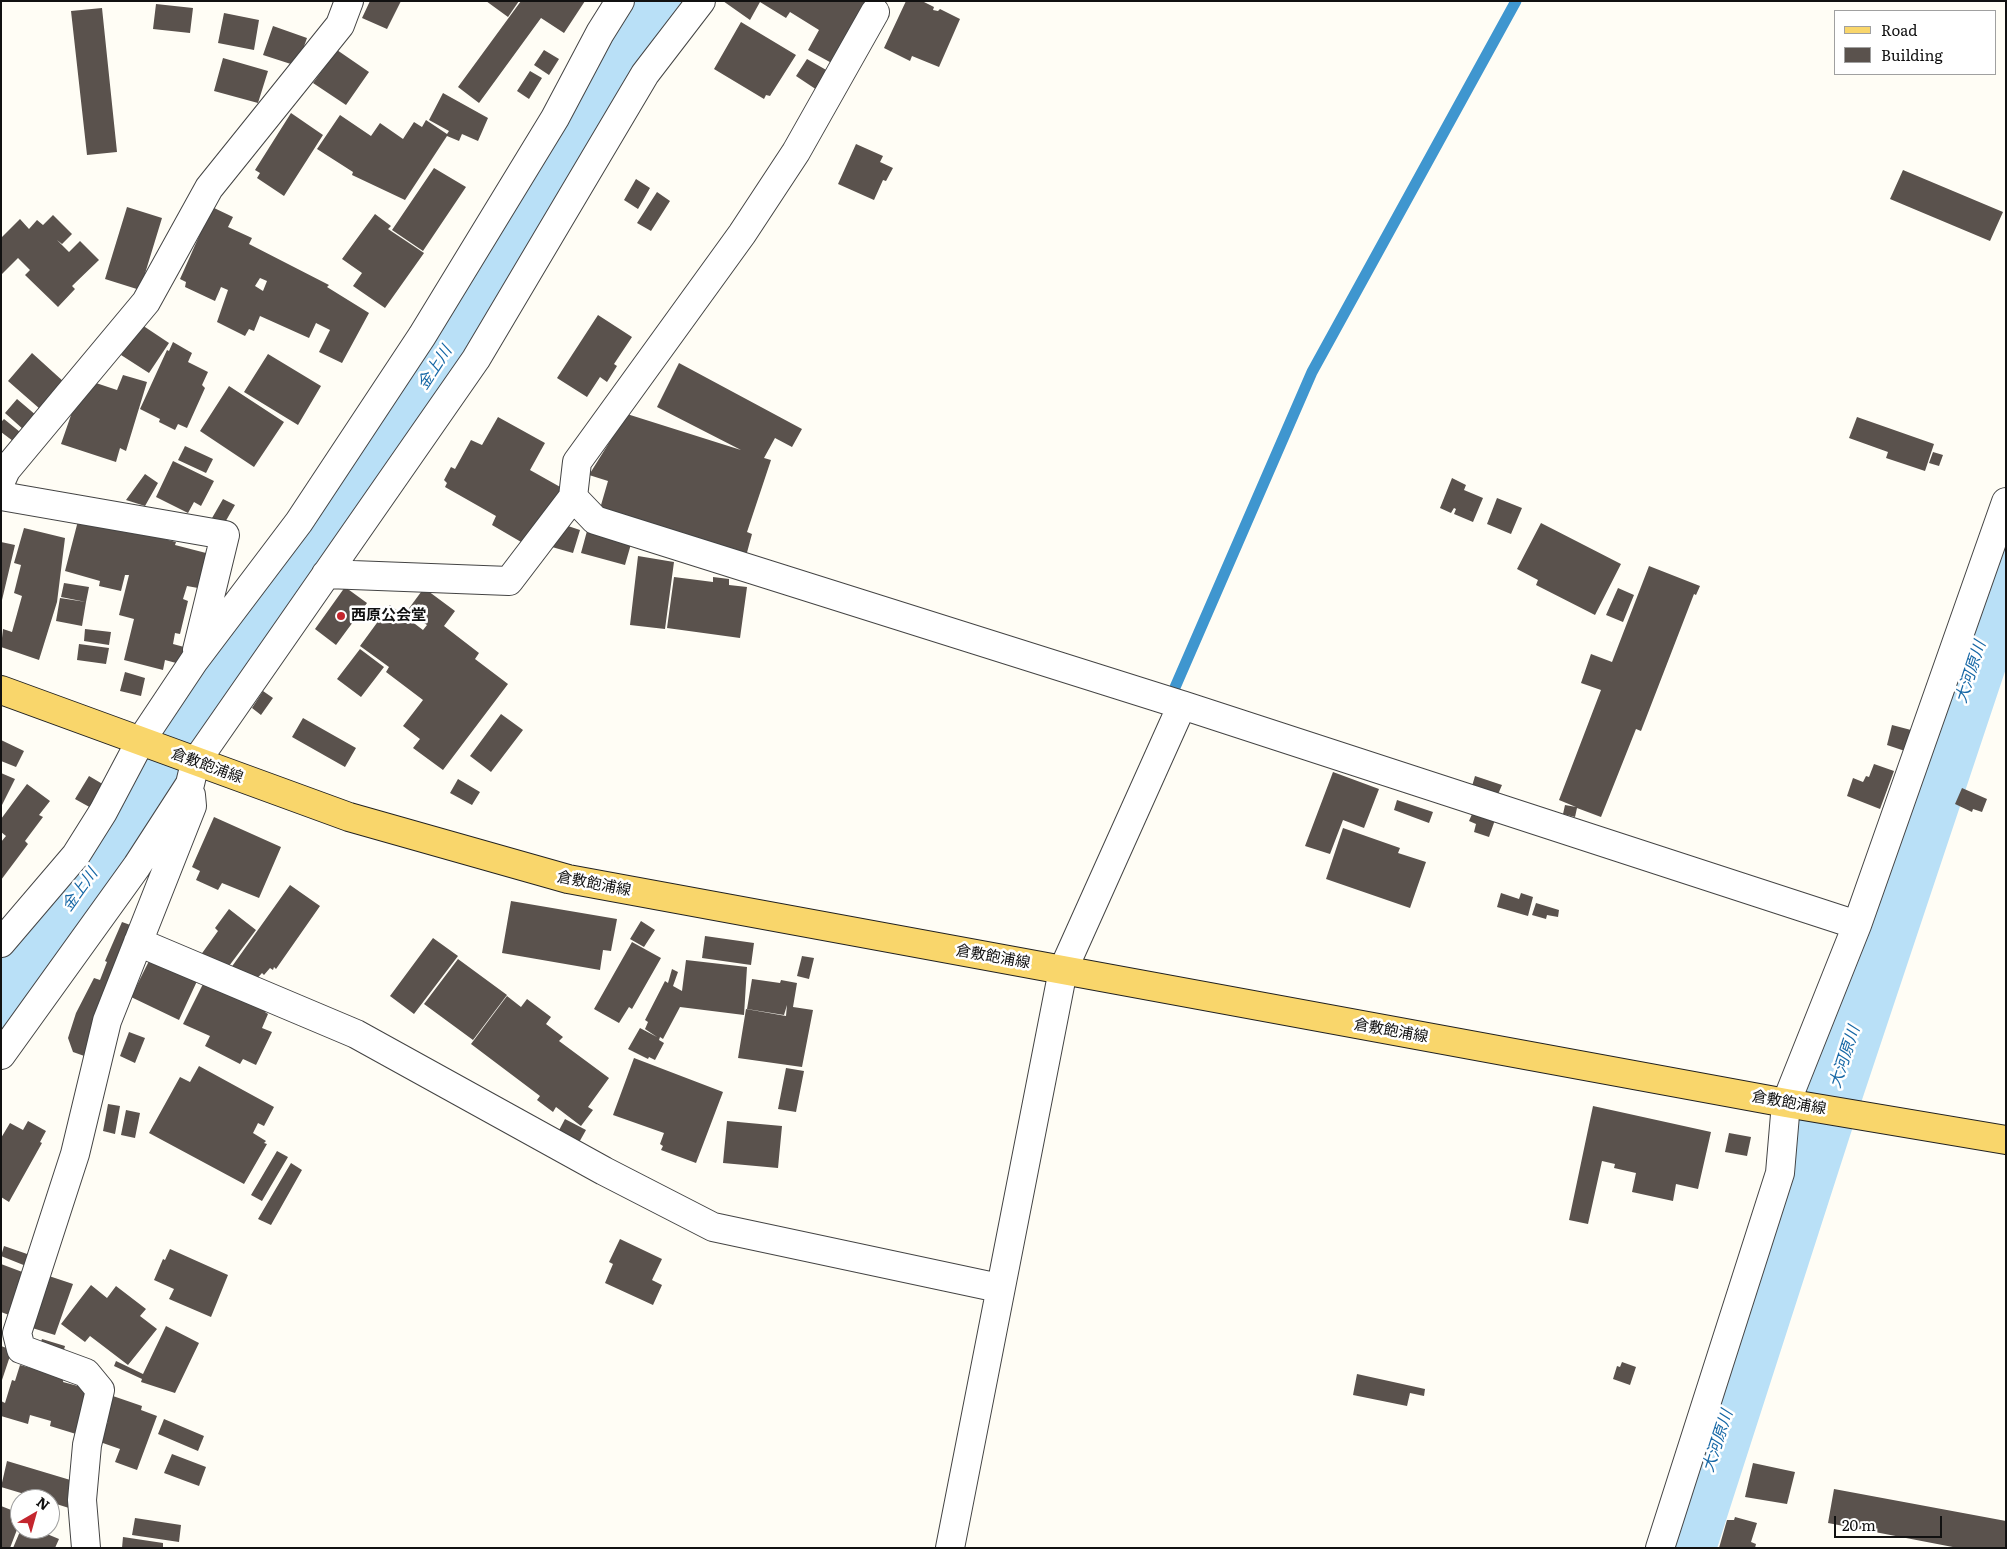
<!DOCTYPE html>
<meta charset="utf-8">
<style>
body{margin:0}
#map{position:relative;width:2007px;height:1549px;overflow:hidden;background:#fffdf5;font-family:Literata,serif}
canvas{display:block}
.frame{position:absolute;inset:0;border:2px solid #111;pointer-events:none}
.legend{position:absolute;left:1834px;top:10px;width:162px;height:65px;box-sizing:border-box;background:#fff;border:1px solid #a0a0a0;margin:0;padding:6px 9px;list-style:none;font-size:15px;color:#111}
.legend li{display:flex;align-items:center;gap:10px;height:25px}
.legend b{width:25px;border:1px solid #a0a0a0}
.north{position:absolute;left:10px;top:1489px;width:50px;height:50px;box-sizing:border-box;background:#fff;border:1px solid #a0a0a0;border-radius:50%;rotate:38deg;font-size:14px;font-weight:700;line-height:20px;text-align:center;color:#111}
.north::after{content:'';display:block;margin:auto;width:18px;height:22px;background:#c4262e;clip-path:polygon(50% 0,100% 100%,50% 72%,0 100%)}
.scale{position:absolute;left:1834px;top:1516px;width:108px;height:22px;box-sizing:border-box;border:2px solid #111;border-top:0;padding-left:6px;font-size:15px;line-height:18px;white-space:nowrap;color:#111;-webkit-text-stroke:4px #fff;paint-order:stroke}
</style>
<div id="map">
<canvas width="2007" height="1549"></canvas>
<div class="frame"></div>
<ul class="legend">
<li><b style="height:6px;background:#f9d66b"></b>Road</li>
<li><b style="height:14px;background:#5a524d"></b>Building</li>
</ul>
<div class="north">N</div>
<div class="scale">20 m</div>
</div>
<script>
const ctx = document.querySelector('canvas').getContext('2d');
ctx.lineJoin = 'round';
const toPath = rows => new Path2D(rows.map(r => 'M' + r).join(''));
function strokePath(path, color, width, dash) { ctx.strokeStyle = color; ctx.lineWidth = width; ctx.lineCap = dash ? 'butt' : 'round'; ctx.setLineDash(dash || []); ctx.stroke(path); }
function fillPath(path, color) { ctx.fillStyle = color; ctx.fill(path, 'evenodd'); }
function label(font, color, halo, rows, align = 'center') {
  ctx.font = font + ' Literata,"Noto Sans JP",serif'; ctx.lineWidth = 5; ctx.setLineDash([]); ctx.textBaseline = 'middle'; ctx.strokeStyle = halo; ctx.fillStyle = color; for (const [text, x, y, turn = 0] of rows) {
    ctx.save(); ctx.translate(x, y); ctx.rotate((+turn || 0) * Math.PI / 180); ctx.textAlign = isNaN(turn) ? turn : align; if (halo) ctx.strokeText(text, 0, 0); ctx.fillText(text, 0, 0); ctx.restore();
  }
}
strokePath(toPath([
 [1173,692,1312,372,1516,1]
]), '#3f96cf', 11);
strokePath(toPath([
 [187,718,326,532,444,354,657,1],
 [1,998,105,855,151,777],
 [1683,1548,1819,1126,2006,566]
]), '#b9e0f7', 65);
fillPath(toPath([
 [370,1,401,1,387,29,362,18],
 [486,1,519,1,508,17],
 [521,1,585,1,564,33,541,18,479,103,458,87],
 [723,1,863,1,871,5,837,66,808,50,819,30,790,12,786,18,760,2,750,20],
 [906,1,922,1,934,7,933,10,938,11,940,9,960,19,939,67,912,56,910,61,884,48],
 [156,4,193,8,190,33,153,29],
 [102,8,117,152,87,155,71,11],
 [224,13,259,20,254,50,218,43],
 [741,22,796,55,770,96,766,95,764,99,714,69],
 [273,26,307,38,297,66,263,55],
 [337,50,369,72,346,105,313,83],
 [544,50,559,59,549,75,534,65],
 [223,58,268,71,258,103,214,91],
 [807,59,835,75,823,94,796,76],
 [530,71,542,78,529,99,517,91],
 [443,93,488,118,478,141,462,134,459,141,447,136,405,200,352,175,353,172,317,149,340,115,371,136,380,123,403,139,414,122,422,127,426,120,447,134,449,131,429,120],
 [291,113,323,135,284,196,257,178,260,173,255,170],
 [856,144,883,156,880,162,893,168,886,181,883,180,874,200,838,184],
 [434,168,466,187,423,251,392,230],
 [1903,170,2003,212,1990,241,1890,199],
 [636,179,650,188,638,209,624,200],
 [657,192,670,201,651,231,637,223],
 [127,207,162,218,140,290,105,279],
 [212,207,233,217,228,227,252,238,249,244,329,285,327,287,369,313,342,363,319,352,330,330,316,323,309,338,260,316,254,331,249,329,245,336,217,322,228,290,221,287,215,301,185,287,186,282,180,279],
 [260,278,267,281,263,291,255,286],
 [375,214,391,226,388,229,424,253,385,308,353,286,362,273,342,259],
 [53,215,72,234,62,244,57,240,69,252,80,241,99,260,72,286,75,289,58,307,25,275,30,270,18,258,1,275,1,238,20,219,29,229,37,220,43,225],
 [598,315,632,337,614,364,617,366,607,382,600,377,587,397,557,378],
 [142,325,169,343,149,373,121,355],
 [173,342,192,353,188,362,208,372,202,385,205,388,187,428,178,424,175,430,159,422,160,419,140,409,167,350,169,351],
 [32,353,64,382,40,409,8,381],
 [268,354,321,386,298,425,244,392],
 [679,363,802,429,792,447,775,438,764,458,771,460,747,532,752,534,745,560,599,512,608,481,589,475,627,414,741,450,657,407],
 [123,375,147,382,126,451,120,448,116,462,61,444,78,395,93,382,117,390],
 [229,386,284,422,254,467,200,431],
 [17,399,37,416,24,430,5,413],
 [498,417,545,443,530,470,562,488,528,546,492,525,496,516,445,487,447,483,444,480,451,467,455,469,471,440,482,445],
 [1857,417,1934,444,1925,471,1886,458,1888,452,1849,438],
 [4,419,20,432,13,441,1,432,1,422],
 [185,446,213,459,206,473,178,460],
 [1933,452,1943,455,1939,466,1929,463],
 [173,461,214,481,201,506,194,502,188,513,156,497],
 [145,474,158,483,145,506,126,500],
 [1452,478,1466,485,1464,490,1483,498,1473,522,1454,514,1456,509,1454,508,1451,513,1440,508],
 [1497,498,1522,508,1511,534,1487,524],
 [223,499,235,505,220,531,208,525],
 [79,517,176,542,175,545,206,553,198,588,187,586,183,599,188,601,180,634,175,633,173,644,184,647,180,664,165,660,163,670,124,660,134,619,119,615,129,575,125,575,121,591,99,586,100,581,65,571],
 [559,523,580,530,573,553,552,547],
 [1541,523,1621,564,1595,615,1536,585,1538,580,1517,569],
 [24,528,65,538,57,602,39,660,1,647,3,629,12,632,22,596,14,593,21,565,14,563],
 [587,531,631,544,625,565,581,553],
 [1,542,15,545,2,600,1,600],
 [638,556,674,562,665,629,630,625],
 [1649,566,1700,586,1696,595,1694,594,1641,731,1636,729,1601,817,1577,808,1575,817,1563,814,1565,805,1576,807,1559,800,1601,690,1581,683,1591,654,1612,662],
 [674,577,713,582,713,577,729,579,729,585,747,587,740,638,667,628],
 [64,583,89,587,86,602,61,597],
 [345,587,367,603,336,645,315,629],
 [424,588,455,611,444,626,479,653,475,659,508,684,443,770,413,748,420,739,403,726,423,700,386,672,389,667,360,646,390,605,423,630,427,625,407,611],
 [1618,588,1634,595,1623,622,1606,615],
 [60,598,86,602,82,626,56,621],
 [85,629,111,632,109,645,84,641],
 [79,644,109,648,106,664,77,660],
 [360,649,384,667,361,697,337,679],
 [125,672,145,678,141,696,120,691],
 [263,691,273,698,261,715,252,708],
 [501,714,523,730,491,772,470,756],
 [303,718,356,748,345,767,292,737],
 [1892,725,1911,730,1905,751,1887,745],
 [1,740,24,751,16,767,1,761],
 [1874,764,1894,771,1880,809,1847,796,1853,778,1863,782,1866,776,1869,777],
 [1333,772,1379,789,1364,828,1343,820,1330,854,1305,846],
 [1,773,15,779,1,807],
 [89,776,106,786,93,809,75,799],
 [1475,776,1502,785,1496,799,1470,793],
 [458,779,480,792,472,805,450,793],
 [27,784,50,801,39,815,43,817,25,841,28,844,1,880,1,842,6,836,1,832,1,819],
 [1962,788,1987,799,1982,812,1973,809,1972,812,1955,804],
 [1397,800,1433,812,1429,823,1394,810],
 [1473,812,1495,820,1489,837,1474,832,1476,824,1469,821],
 [214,817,281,847,259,898,222,883,218,890,196,880,200,871,192,867],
 [1343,828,1400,848,1398,853,1426,862,1410,908,1326,879],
 [290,885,320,906,276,969,274,967,273,970,270,968,264,975,262,973,253,983,228,972],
 [1501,893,1519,899,1521,893,1533,897,1528,916,1497,907],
 [511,901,617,919,611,951,603,950,600,970,502,953],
 [1536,903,1559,910,1558,917,1547,915,1546,919,1532,915],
 [229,909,256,930,223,974,200,956,218,931,215,928],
 [641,921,655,930,644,947,630,939],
 [122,922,136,927,90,1058,73,1052,68,1038,76,1013,94,978,100,980,107,962,105,961],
 [705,936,754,943,751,965,702,958],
 [433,938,458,956,414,1014,390,996],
 [632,942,661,958,632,1009,629,1007,619,1023,594,1009],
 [802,956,814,958,809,979,797,976],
 [151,957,198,979,179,1020,131,997],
 [458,959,507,995,473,1040,424,1004],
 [686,960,747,967,744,1015,680,1007,663,1039,660,1037,659,1040,664,1043,655,1060,649,1057,648,1059,628,1049,640,1028,657,1037,645,1029,648,1022,645,1020,665,981,668,983,672,969,678,972,673,986,682,991],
 [752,979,780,983,781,980,797,983,793,1007,813,1010,802,1067,738,1058,746,1009,786,1016,787,1005,784,1015,747,1009],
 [204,982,266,1009,265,1012,268,1014,262,1028,272,1032,256,1065,243,1059,240,1064,205,1046,210,1036,183,1024],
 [507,996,521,1007,527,999,551,1017,546,1024,563,1037,559,1041,609,1078,588,1107,593,1110,581,1126,556,1107,553,1112,537,1100,540,1096,471,1044],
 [129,1032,145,1038,135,1063,120,1056],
 [634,1058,723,1092,696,1163,661,1150,663,1146,660,1144,664,1133,613,1115],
 [199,1066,274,1107,264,1126,258,1123,253,1133,266,1141,264,1143,267,1144,244,1184,149,1133,180,1077,190,1082],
 [786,1068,804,1071,796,1112,778,1109],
 [108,1104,120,1106,115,1134,103,1131],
 [1593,1106,1711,1132,1698,1189,1676,1184,1673,1201,1632,1192,1636,1173,1614,1168,1615,1164,1602,1161,1588,1224,1569,1220],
 [126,1110,140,1113,135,1138,121,1135],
 [565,1119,586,1130,577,1146,557,1134],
 [28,1121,46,1131,40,1142,42,1143,9,1202,1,1197,1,1138,10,1123,23,1130],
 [727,1121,782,1126,778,1168,723,1163],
 [1729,1133,1751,1137,1747,1156,1725,1152],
 [277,1151,288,1157,262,1201,251,1195],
 [291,1163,302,1170,271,1225,258,1219],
 [620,1239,662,1259,652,1280,662,1285,653,1305,605,1283,613,1264,609,1262],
 [4,1246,30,1255,26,1266,1,1256],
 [170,1249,228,1275,211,1317,169,1299,174,1289,154,1280,163,1259,165,1260],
 [1,1264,25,1273,9,1315,1,1312],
 [46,1275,73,1284,55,1335,29,1327],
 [91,1285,107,1298,116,1286,146,1309,140,1316,157,1329,128,1365,90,1336,85,1342,61,1324],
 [166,1326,199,1343,175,1393,141,1382,142,1379,114,1366,116,1361,143,1374],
 [42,1339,65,1346,62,1357,38,1349],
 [1,1346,12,1350,2,1380,1,1379],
 [1622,1362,1636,1367,1630,1385,1613,1379,1617,1366,1620,1367],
 [20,1365,64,1377,63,1382,89,1389,76,1434,50,1426,51,1421,30,1415,28,1424,1,1416,1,1401,5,1403,12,1380,15,1381],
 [1357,1374,1425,1389,1424,1396,1410,1393,1407,1406,1353,1395],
 [110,1395,142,1406,141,1410,157,1416,137,1470,115,1462,120,1449,100,1442,108,1421,101,1419],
 [164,1419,204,1436,198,1451,158,1434],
 [172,1454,206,1467,199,1486,164,1473],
 [7,1461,77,1482,69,1508,50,1502,50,1499,41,1499,1,1487],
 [1753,1463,1795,1472,1787,1504,1745,1497],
 [1834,1489,2006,1521,2006,1548,1958,1548,1828,1523],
 [1,1506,19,1513,14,1524,18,1527,10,1548,1,1548],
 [1735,1517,1757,1523,1751,1542,1756,1544,1755,1548,1719,1548,1727,1520,1734,1520],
 [135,1518,181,1525,179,1542,132,1535],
 [21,1529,35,1529,59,1539,55,1548,13,1548],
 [123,1537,163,1543,163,1548,122,1548]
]), '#5a524d');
const minor = toPath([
 [875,12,796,152,742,234,577,462,573,497,595,520,1182,705,1063,970,950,1548],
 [1,481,6,470,146,302,209,188,340,25,349,1],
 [1,496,225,535,197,650],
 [326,574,509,581,573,497],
 [1182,705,1857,925],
 [138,942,356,1034,604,1171,713,1227,999,1288],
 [1,943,76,855,103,812,140,742,194,661,299,522,422,336,555,118,600,33,620,1],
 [1,1055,137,866,190,784,195,763,476,359,645,74,701,1],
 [86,1548,82,1500,87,1445,100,1390,86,1373,21,1349,17,1333,75,1154,107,1021,192,806,191,795],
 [1660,1548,1780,1173,1786,1103,1857,925,2006,502]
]);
const major = toPath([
 [1,690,349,817,568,879,1786,1103,2006,1140]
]);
strokePath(minor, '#444', 30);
strokePath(major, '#222', 30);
strokePath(minor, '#fff', 28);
strokePath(major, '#f9d66b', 28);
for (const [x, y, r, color] of [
 [341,616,5,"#c4262e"]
]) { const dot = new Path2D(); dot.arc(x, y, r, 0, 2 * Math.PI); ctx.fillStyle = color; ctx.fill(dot); strokePath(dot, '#fff', 2); }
label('bold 15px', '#111', '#fff', [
 ["西原公会堂",351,616]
], 'left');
label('15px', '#111', '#fff', [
 ["倉敷飽浦線",207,766,20],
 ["倉敷飽浦線",594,884,11],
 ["倉敷飽浦線",993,957,10],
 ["倉敷飽浦線",1391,1031,10],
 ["倉敷飽浦線",1789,1103,10]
]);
label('italic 16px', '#1768a6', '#fff', [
 ["金上川",435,368,-57],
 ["大河原川",1971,672,-72],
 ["金上川",80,890,-54],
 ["大河原川",1845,1057,-72],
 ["大河原川",1718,1441,-72]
]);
</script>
